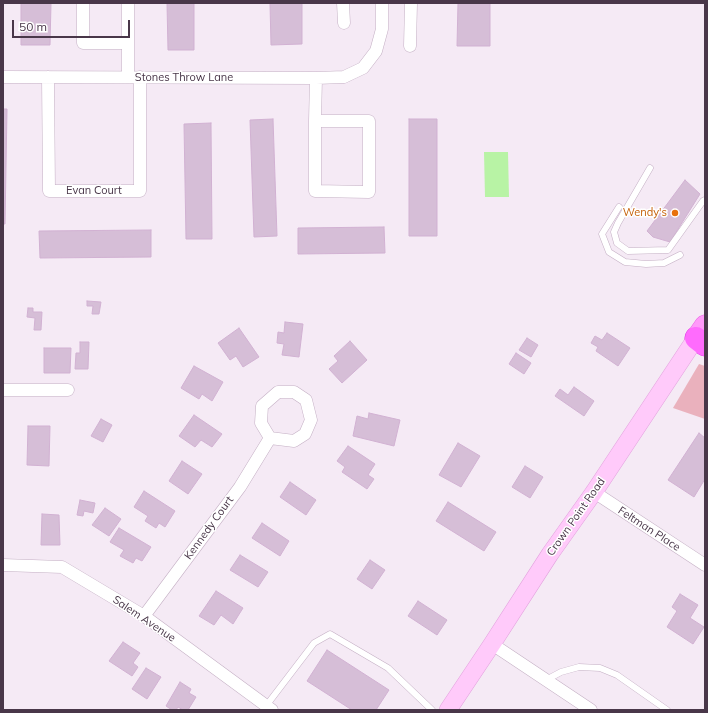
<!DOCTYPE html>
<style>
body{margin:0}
#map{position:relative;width:708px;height:713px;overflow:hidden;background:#f5eaf5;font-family:Mulish,sans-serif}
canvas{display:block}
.frame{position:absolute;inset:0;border:4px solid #493749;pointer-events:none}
.scale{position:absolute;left:12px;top:20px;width:118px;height:18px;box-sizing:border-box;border:2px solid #493749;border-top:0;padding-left:5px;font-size:12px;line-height:14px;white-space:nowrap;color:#493749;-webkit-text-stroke:3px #fff;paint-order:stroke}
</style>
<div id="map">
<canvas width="708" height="713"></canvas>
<div class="frame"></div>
<div class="scale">50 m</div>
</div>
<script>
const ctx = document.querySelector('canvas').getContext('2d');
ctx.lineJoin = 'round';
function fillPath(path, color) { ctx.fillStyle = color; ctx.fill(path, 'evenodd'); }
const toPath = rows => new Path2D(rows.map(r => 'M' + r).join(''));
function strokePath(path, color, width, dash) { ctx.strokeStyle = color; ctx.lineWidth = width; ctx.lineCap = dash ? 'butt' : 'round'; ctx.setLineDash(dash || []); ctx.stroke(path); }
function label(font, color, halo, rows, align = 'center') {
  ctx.font = font + ' Mulish,sans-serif'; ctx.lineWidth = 3; ctx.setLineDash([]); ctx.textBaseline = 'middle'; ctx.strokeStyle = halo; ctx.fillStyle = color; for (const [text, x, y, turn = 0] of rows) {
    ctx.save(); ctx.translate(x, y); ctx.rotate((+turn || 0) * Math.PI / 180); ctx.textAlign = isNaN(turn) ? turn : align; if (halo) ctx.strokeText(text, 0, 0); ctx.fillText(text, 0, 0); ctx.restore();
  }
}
fillPath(toPath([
 [699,364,705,366,705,419,673,408]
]), '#eab1bd');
fillPath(toPath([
 [484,152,508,152,509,197,485,197]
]), '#b8f3a5');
const building = toPath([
 [21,3,51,3,50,45,21,45,21,3],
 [167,3,194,3,194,50,168,50,167,3],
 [270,3,302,3,302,44,271,45,270,3],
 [458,3,490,3,490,46,457,46,458,3],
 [3,109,7,109,5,224,3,224,3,109],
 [273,119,277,236,254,237,250,120,273,119],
 [409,119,437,119,437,236,409,236,409,119],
 [211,123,212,239,186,239,184,124,211,123],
 [685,180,700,194,670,242,653,237,647,231,685,180],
 [384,227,385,253,298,254,298,228,384,227],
 [151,230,151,257,40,258,39,231,151,230],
 [87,301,101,302,99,314,92,314,93,306,87,306,87,301],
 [28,308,33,308,33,312,42,312,41,330,34,330,35,318,27,317,28,308],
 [285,322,303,324,299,357,282,355,284,344,277,343,278,332,284,333,285,322],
 [239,328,259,357,243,367,236,356,230,360,218,343,239,328],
 [607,333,630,348,618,366,596,351,598,347,591,343,595,336,602,340,607,333],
 [527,338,538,345,531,357,519,350,527,338],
 [350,341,367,360,342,383,329,369,338,361,334,356,350,341],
 [80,342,89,342,88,369,75,369,76,353,80,353,80,342],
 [44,348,71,348,70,373,44,373,44,348],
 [516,353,531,363,524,374,509,364,516,353],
 [194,366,223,382,212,401,202,394,199,399,181,388,194,366],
 [574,387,594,401,584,416,555,396,560,389,568,395,574,387],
 [369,413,400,420,394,446,353,436,357,416,368,419,369,413],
 [194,415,222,434,212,447,201,440,195,447,179,436,194,415],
 [101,419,112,425,103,442,91,436,101,419],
 [28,426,50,426,49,466,27,465,28,426],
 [699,433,705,438,705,479,694,497,668,480,699,433],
 [458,443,480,456,461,487,439,475,458,443],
 [348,446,375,464,368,475,374,479,367,489,342,472,345,467,337,461,348,446],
 [182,461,202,474,188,494,169,481,182,461],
 [525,466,543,477,530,498,512,487,525,466],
 [290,482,316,500,306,515,280,497,290,482],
 [144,491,175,511,165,527,159,523,156,528,145,521,148,516,134,507,144,491],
 [80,500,95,503,93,513,84,511,83,516,77,515,80,500],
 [448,502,496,532,484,551,436,521,448,502],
 [105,508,121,519,109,536,92,525,105,508],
 [42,514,59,515,60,545,41,545,42,514],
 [262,523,289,541,280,556,252,538,262,523],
 [119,528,151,547,142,561,136,558,133,563,120,556,124,550,110,542,119,528],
 [240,555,268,572,258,587,230,570,240,555],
 [370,560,385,570,372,589,357,579,370,560],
 [216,591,243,608,233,624,221,615,214,625,199,616,216,591],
 [680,594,698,605,690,618,704,627,693,644,667,627,677,611,672,607,680,594],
 [418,601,447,620,437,635,408,616,418,601],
 [123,642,140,653,133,663,138,667,132,676,109,661,123,642],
 [327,650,389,690,376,710,352,710,307,681,327,650],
 [146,668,161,677,147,699,132,689,146,668],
 [180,682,191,689,189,693,196,697,188,710,183,710,178,707,176,710,172,710,166,706,180,682]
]);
fillPath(building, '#d6bed7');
strokePath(building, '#d1b1d2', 1);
const service = toPath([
 [650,168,618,223,614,232,617,243,628,251,668,250,703,201,705,200],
 [619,207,602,234,609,252,625,262,646,264,664,263,680,255],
 [546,680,561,672,579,667,600,668,617,675,667,710],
 [266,706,314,643,330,634,388,668,432,710]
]);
const minor = toPath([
 [83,3,83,43,128,43],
 [128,3,128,77],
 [343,3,344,23],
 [410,46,411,3],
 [3,77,316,78,344,77,363,68,376,51,382,29,382,3],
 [48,77,49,191,140,191,140,77],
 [315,121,369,121,369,192,315,191,315,121],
 [315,121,316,78],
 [3,390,68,390],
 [278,392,294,392,306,400,311,420,305,434,294,441,270,438,261,423,262,406,278,392],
 [594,492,705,565],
 [3,565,62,567,144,616,272,710],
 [144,616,240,487,270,438],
 [492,644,591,710]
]);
const secondary = toPath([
 [448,710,492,644,550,554,594,492,696,338]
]);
const primary = toPath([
 [696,338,705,325]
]);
const motorway = toPath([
 [696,338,705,345]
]);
strokePath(service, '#c4afc4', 7);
strokePath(minor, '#c4afc4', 13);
strokePath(secondary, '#e2a0dd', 18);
strokePath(primary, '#e865e2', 21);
strokePath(motorway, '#de36e3', 23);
strokePath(service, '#fff', 6);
strokePath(minor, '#fff', 12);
strokePath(secondary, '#ffcafa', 17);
strokePath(primary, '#ff99f9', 20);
strokePath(motorway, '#ff6bfd', 22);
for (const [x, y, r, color] of [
 [675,213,4,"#e8710a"]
]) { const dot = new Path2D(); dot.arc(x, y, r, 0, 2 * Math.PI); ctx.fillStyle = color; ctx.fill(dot); strokePath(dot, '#fff', 1.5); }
label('11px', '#493749', '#fff', [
 ["Stones Throw Lane",184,78],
 ["Evan Court",94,191],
 ["Crown Point Road",576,517,-55],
 ["Kennedy Court",209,528,-54],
 ["Feltman Place",649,529,33],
 ["Salem Avenue",144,619,34]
]);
label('11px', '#c56008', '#fff', [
 ["Wendy's",667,213]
], 'right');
</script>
